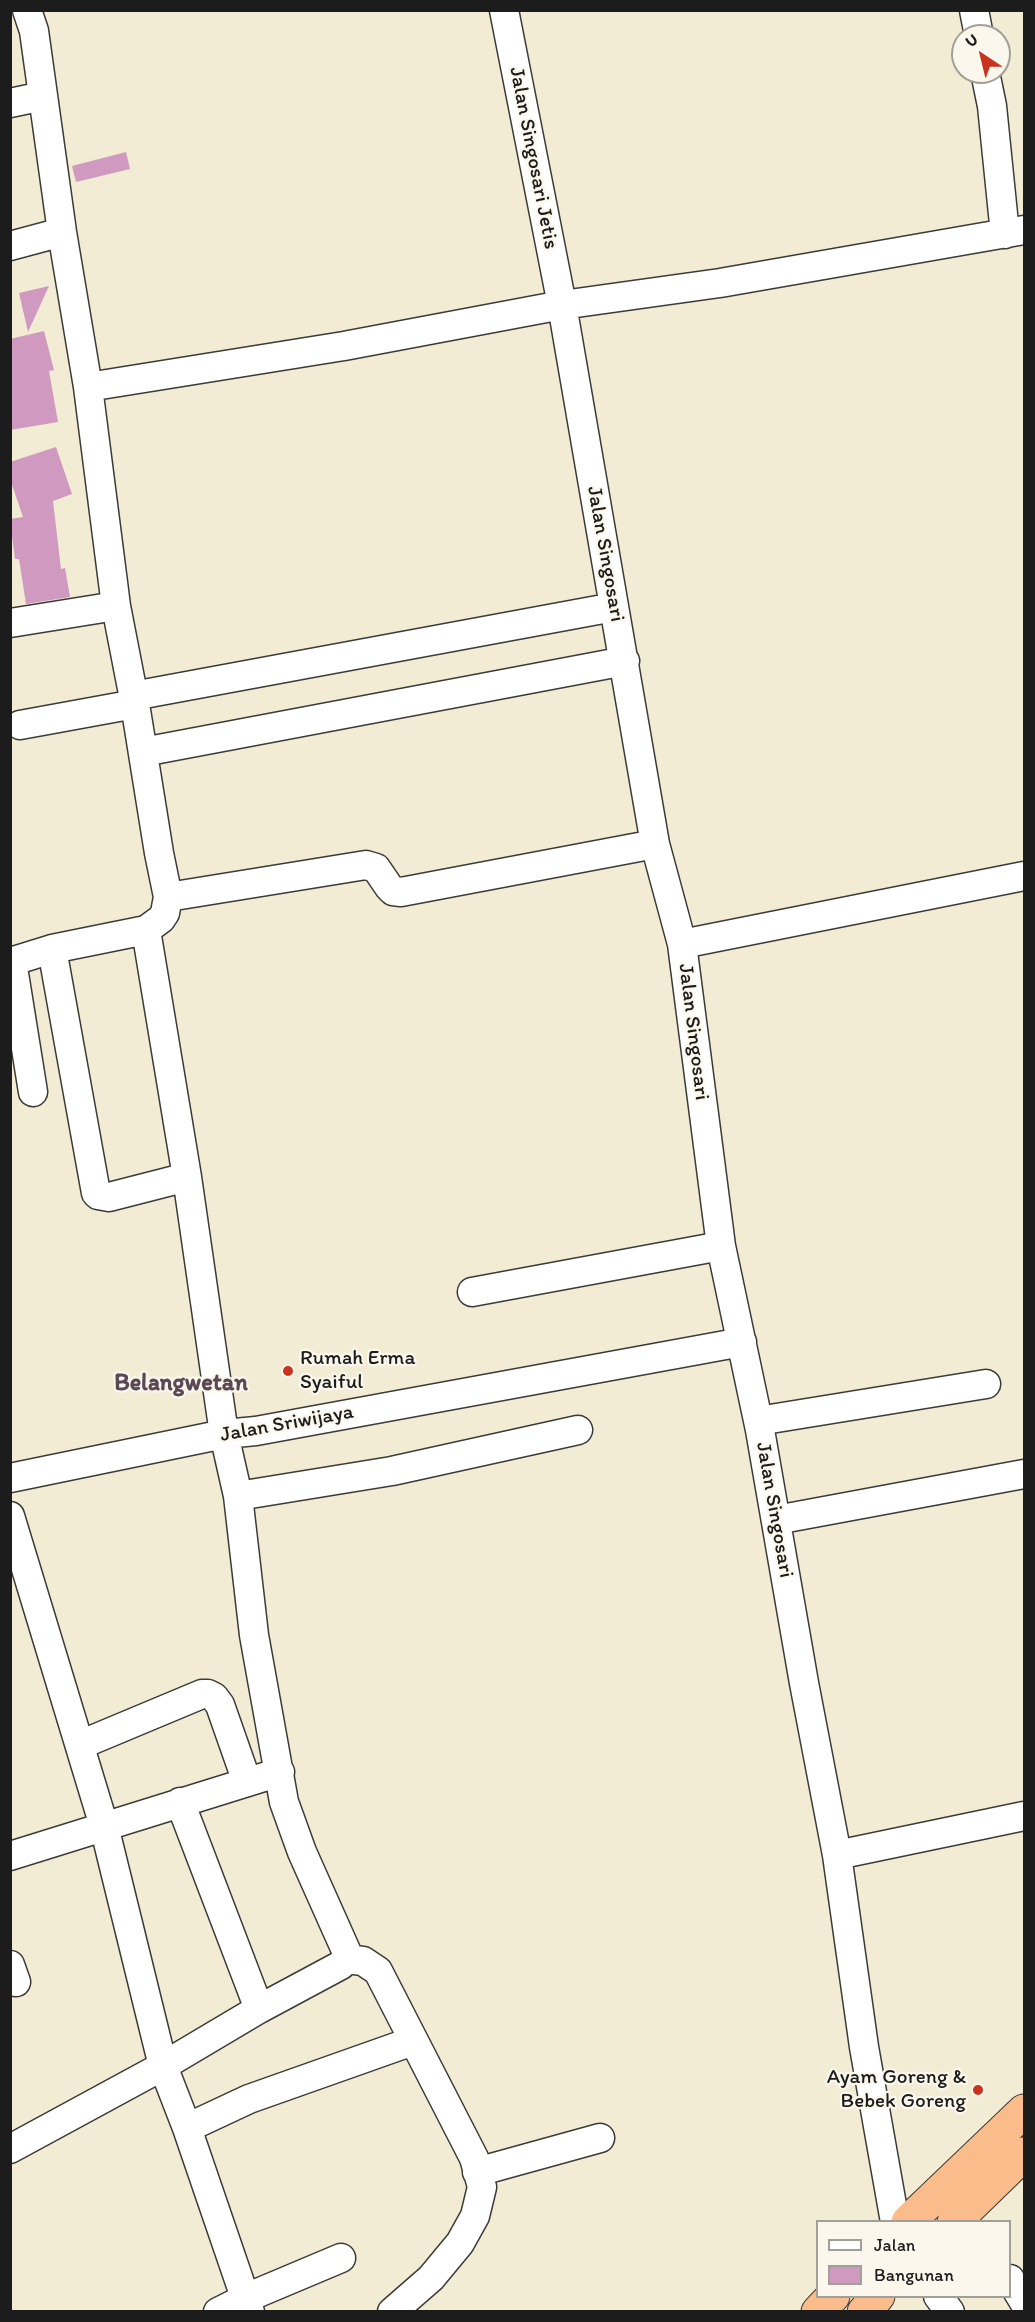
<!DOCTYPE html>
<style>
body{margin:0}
#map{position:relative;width:1035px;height:2322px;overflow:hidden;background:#f2ecd5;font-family:Itim,sans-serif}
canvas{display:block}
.frame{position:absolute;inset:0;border:12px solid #1c1c1c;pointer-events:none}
.legend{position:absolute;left:816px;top:2220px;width:195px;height:78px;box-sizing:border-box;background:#fbf7ec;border:2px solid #a29f99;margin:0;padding:8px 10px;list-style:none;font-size:18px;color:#1c1c1c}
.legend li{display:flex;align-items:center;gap:12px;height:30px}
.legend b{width:30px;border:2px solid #a29f99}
.north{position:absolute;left:951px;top:24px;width:60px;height:60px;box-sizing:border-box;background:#fbf7ec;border:2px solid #a29f99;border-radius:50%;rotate:325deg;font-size:16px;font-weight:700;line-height:24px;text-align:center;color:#1c1c1c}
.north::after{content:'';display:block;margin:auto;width:21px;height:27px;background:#c8321e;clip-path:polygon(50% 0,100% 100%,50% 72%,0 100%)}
</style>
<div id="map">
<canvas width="1035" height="2322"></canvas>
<div class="frame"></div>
<ul class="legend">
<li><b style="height:8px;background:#fff"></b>Jalan</li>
<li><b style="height:16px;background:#d09ac0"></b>Bangunan</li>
</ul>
<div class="north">U</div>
</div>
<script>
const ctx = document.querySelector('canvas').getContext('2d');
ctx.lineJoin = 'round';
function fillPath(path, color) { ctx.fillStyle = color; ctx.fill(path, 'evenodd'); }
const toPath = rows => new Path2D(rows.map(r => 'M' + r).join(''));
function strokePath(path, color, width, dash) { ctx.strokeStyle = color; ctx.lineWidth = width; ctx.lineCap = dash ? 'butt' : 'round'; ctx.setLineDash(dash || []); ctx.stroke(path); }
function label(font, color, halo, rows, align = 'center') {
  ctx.font = font + ' Itim,sans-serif'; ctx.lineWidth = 4.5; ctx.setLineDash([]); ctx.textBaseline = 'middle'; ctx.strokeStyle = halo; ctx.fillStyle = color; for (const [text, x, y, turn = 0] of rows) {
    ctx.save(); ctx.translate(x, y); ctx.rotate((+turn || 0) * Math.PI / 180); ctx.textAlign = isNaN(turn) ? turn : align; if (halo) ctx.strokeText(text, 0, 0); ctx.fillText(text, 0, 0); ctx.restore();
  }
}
fillPath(toPath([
 [126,152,130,169,76,182,72,166],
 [49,286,28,332,19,293],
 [44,331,54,370,49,371,58,422,10,430,10,339],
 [56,447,72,494,53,501,61,569,65,568,70,597,26,604,19,559,15,559,10,521,10,519,23,517,10,479,10,462]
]), '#d09ac0');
const minor = toPath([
 [504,10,562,305,655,844,682,944,721,1246,760,1430,804,1683,837,1855,864,2047,895,2222],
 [974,10,979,36],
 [985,72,992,106,1005,234],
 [10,103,43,96],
 [10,246,62,232],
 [88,387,344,346,562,305,720,283,1024,230],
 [10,623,116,606],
 [133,696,614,607],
 [20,725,135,704],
 [143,752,625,661],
 [168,897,366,865,376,868,389,887,393,891,401,892,655,844],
 [682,944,1024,876],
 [52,949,96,1193,98,1195,109,1197,187,1177],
 [12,961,33,1092],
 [10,962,52,949,146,930],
 [472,1292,721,1246],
 [758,1421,986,1384],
 [10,1478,224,1434,256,1431,742,1342],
 [238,1496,392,1471,578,1430],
 [10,1516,104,1826,163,2066,187,2128,250,2312],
 [776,1520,1024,1474],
 [80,1745,202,1694,208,1694,214,1697,220,1705,247,1782],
 [180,1802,259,2009],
 [837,1855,1024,1816],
 [10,1856,280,1772],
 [346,1959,363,1961,378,1971,474,2158,482,2187,475,2216,460,2243,431,2278,392,2312],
 [10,1965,16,1982],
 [187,2128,249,2099,413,2041],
 [10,2149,163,2066,259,2009,341,1965,348,1955,302,1852,284,1802,254,1635,238,1496,224,1434,187,1177,146,930,161,919,165,913,168,897,159,853,135,704,116,606,88,387,62,232,34,31,27,10],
 [477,2172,600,2138],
 [1010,2279,1024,2302],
 [938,2296,950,2312],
 [218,2312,246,2298,341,2258]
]);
const highway = toPath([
 [908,2222,1024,2111],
 [954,2222,1024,2154],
 [818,2312,833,2296],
 [864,2312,878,2296]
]);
strokePath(minor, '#3c3b38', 31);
strokePath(highway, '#3c3b38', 35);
strokePath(minor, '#fff', 28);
strokePath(highway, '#fabc8b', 33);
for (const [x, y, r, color] of [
 [288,1371,6,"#c8321e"],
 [978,2090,6,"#c8321e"]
]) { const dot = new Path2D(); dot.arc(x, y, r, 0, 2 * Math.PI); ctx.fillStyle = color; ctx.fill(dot); strokePath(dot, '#fbf7ec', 2); }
label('21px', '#1c1c1c', '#fbf7ec', [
 ["Jalan Singosari Jetis",533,158,79],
 ["Jalan Singosari",605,554,80],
 ["Jalan Singosari",693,1032,83],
 ["Jalan Sriwijaya",287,1424,-10],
 ["Jalan Singosari",774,1510,80]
]);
label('21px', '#1c1c1c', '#fbf7ec', [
 ["Rumah Erma",300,1359],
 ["Syaiful",300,1383],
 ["Ayam Goreng &",966,2078,"right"],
 ["Bebek Goreng",966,2102,"right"]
], 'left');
label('bold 24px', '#5b4855', '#fbf7ec', [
 ["Belangwetan",181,1384]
]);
</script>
